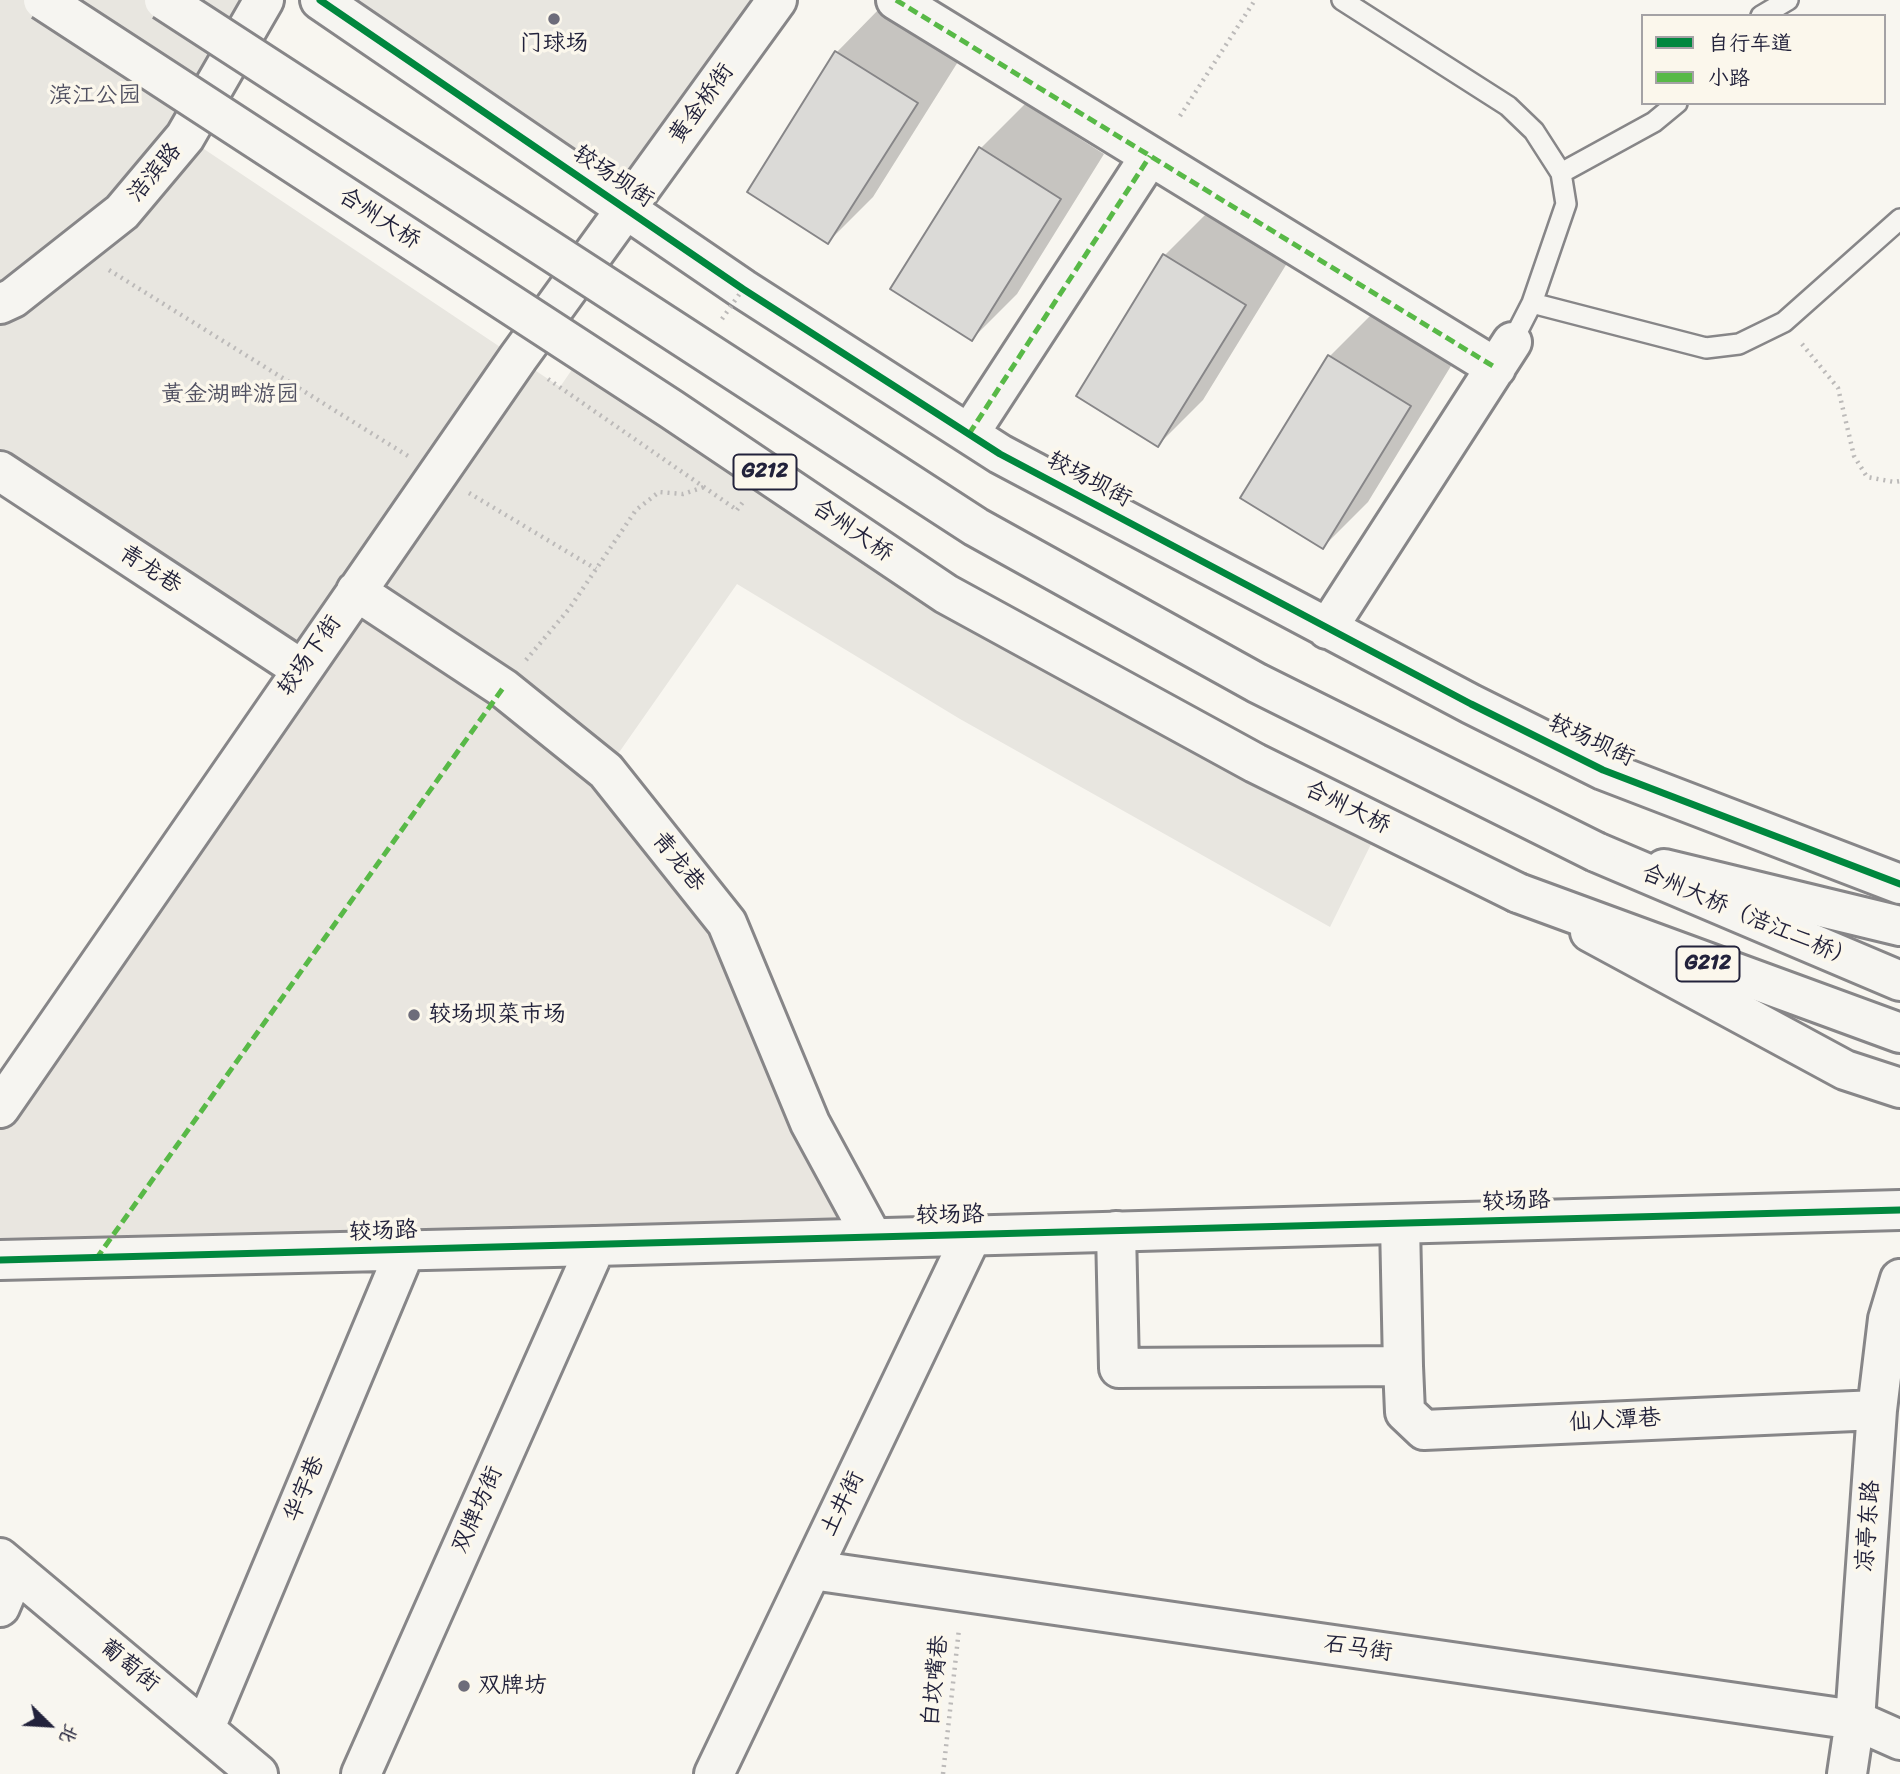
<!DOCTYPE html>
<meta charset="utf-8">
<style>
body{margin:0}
#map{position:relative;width:1900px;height:1774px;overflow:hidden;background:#f8f6f0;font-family:Sriracha,"LXGW WenKai TC",sans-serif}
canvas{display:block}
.legend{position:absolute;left:1641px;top:14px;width:245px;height:91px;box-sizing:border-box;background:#fbf7ec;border:2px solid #a4a2a5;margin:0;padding:9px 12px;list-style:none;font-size:21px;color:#22223b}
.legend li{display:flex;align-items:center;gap:14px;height:35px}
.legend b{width:35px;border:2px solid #a4a2a5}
.north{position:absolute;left:14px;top:1690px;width:70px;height:70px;-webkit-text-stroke:5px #fbf7ec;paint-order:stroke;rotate:114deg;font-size:19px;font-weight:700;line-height:28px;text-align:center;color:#22223b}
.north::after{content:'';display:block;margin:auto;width:24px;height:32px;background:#22223b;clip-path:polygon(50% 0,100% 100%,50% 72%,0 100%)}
</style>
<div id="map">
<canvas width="1900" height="1774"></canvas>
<ul class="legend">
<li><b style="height:9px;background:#00873e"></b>自行车道</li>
<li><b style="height:9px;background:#58b947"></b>小路</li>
</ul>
<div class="north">北</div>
</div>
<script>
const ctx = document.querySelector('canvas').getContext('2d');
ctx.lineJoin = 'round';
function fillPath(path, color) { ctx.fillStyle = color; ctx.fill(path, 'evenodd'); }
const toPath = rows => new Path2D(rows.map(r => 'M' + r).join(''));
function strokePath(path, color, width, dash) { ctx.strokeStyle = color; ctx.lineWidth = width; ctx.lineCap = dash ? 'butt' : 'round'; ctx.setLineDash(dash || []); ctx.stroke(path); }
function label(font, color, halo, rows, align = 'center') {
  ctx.font = font + ' Sriracha,"LXGW WenKai TC",sans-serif'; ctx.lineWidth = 7; ctx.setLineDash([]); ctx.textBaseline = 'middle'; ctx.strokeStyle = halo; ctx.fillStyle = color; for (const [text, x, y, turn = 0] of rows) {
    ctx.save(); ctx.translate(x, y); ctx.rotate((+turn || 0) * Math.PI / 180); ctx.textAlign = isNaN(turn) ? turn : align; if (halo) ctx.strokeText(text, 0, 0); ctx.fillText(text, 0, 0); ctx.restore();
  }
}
fillPath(toPath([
 [356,591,503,688,727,923,872,1237,0,1260,0,1108]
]), '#e9e6e0');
fillPath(toPath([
 [0,0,264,0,186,137,560,387,584,352,946,594,1381,824,1330,927,960,719,737,584,606,771,356,591,301,669,0,471],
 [320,0,777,0,626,209]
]), '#e8e6e0');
fillPath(toPath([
 [881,7,961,57,873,197,828,242,749,192,837,52],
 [1025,104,1104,154,1017,294,972,339,980,149],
 [1209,211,1289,260,1203,400,1158,445,1165,255],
 [1374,312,1454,361,1368,502,1323,547,1330,356]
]), '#0003');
const building = toPath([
 [835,51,918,103,828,244,747,192,835,51],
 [979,147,1061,199,972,341,890,289,979,147],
 [1163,254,1246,305,1158,447,1076,396,1163,254],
 [1328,355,1411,406,1323,549,1240,498,1328,355]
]);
fillPath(building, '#dbdad7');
strokePath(building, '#878688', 2);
const lane = toPath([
 [1342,0,1508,106,1534,131,1561,173,1566,204,1532,303,1512,342],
 [1761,16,1788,0],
 [1561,173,1654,122,1677,103],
 [1532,303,1706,348,1739,344,1784,322,1900,219]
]);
const street = toPath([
 [320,0,743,289,1000,454,1471,704,1603,770,1900,884],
 [896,0,1496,368],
 [969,434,1150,156],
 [0,471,301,669],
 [356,591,503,688,606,771,727,923,810,1123,872,1237],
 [1327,629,1512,342],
 [0,1108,518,358,777,0],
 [1116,1231,1119,1368,1403,1366,1400,1224],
 [0,1260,596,1246],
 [1403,1366,1405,1412,1424,1430,1877,1410],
 [0,1558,258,1774],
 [812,1570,1855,1720,1900,1740],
 [0,1607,15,1572],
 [205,1728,405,1251],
 [714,1774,972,1235],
 [1847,1774,1855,1720,1877,1410,1888,1319,1900,1279]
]);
const secondary = toPath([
 [0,304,13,298,122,212,185,137,264,0],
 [1664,869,1900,926],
 [1590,932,1845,1070,1900,1088],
 [361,1774,596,1246,1900,1210]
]);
const highway = toPath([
 [1596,852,1900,981],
 [1518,893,1900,1033]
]);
strokePath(lane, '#878688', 24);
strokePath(street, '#878688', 44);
strokePath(secondary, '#878688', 44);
strokePath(highway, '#878688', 44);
strokePath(toPath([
 [1180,116,1255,0],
 [109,270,408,456],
 [1802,344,1838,388,1854,456,1867,477,1894,482,1900,481],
 [548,379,737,510],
 [469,493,596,569],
 [526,660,569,609,636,510,659,492,683,494,704,487],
 [943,1774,959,1629]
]), '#bcbab9', 4.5, [2, 5]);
strokePath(lane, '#f6f5f1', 19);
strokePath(street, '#f6f5f1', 38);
strokePath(secondary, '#f6f5f1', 38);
strokePath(highway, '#f6f5f1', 38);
const highwayBridge = toPath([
 [43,0,671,409,946,594,1255,763,1518,893],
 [164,0,976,527,1257,683,1596,852]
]);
strokePath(highwayBridge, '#878688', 44, []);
strokePath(toPath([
 [722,319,743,289],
 [737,510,743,502]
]), '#bcbab9', 4.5, [2, 5]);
strokePath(highwayBridge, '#f6f5f1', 38);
strokePath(toPath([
 [896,0,1496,368],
 [969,434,1150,156],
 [96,1259,503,688]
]), '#58b947', 5, [10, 5]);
strokePath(toPath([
 [320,0,743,289,1000,454,1471,704,1603,770,1900,884],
 [0,1260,1900,1210]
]), '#00873e', 7);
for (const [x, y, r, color] of [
 [554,19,7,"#6d6c7a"],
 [414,1015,7,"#6d6c7a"],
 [464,1686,7,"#6d6c7a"]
]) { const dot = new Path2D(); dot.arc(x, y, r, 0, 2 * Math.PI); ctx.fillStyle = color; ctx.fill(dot); strokePath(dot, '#fbf7ec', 2.5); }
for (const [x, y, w] of [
 [765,472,63],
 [1708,964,63]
]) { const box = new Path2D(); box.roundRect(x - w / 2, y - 17.5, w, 35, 5); ctx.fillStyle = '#fbf7ec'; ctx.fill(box); strokePath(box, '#22223b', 2); }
label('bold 21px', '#22223b', null, [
 ["G212",765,472],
 ["G212",1708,964]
]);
label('23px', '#22223b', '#fbf7ec', [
 ["门球场",554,44,"center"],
 ["较场坝菜市场",428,1015],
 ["双牌坊",478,1686]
], 'left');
label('23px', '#505061', '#fbf7ec', [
 ["滨江公园",95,96],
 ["黄金湖畔游园",230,395]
]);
label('23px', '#22223b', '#fbf7ec', [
 ["黄金桥街",702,104,-54],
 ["涪滨路",155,173,-50],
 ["较场坝街",613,177,34],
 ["合州大桥",379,219,33],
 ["较场坝街",1089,480,28],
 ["合州大桥",852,531,34],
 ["青龙巷",150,570,33],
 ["较场下街",310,656,-55],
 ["较场坝街",1591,741,25],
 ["合州大桥",1347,808,26],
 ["青龙巷",678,862,51],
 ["合州大桥（涪江二桥）",1748,917,23],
 ["较场路",1516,1202,-2],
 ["较场路",950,1216,-1],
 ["较场路",383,1232,-2],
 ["仙人潭巷",1615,1421,-3],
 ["华宇巷",305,1489,-67],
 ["土井街",843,1504,-64],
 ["双牌坊街",478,1510,-66],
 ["凉亭东路",1869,1526,-86],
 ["石马街",1358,1649,8],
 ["葡萄街",129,1666,39],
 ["白坟嘴巷",936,1681,-84]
]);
</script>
